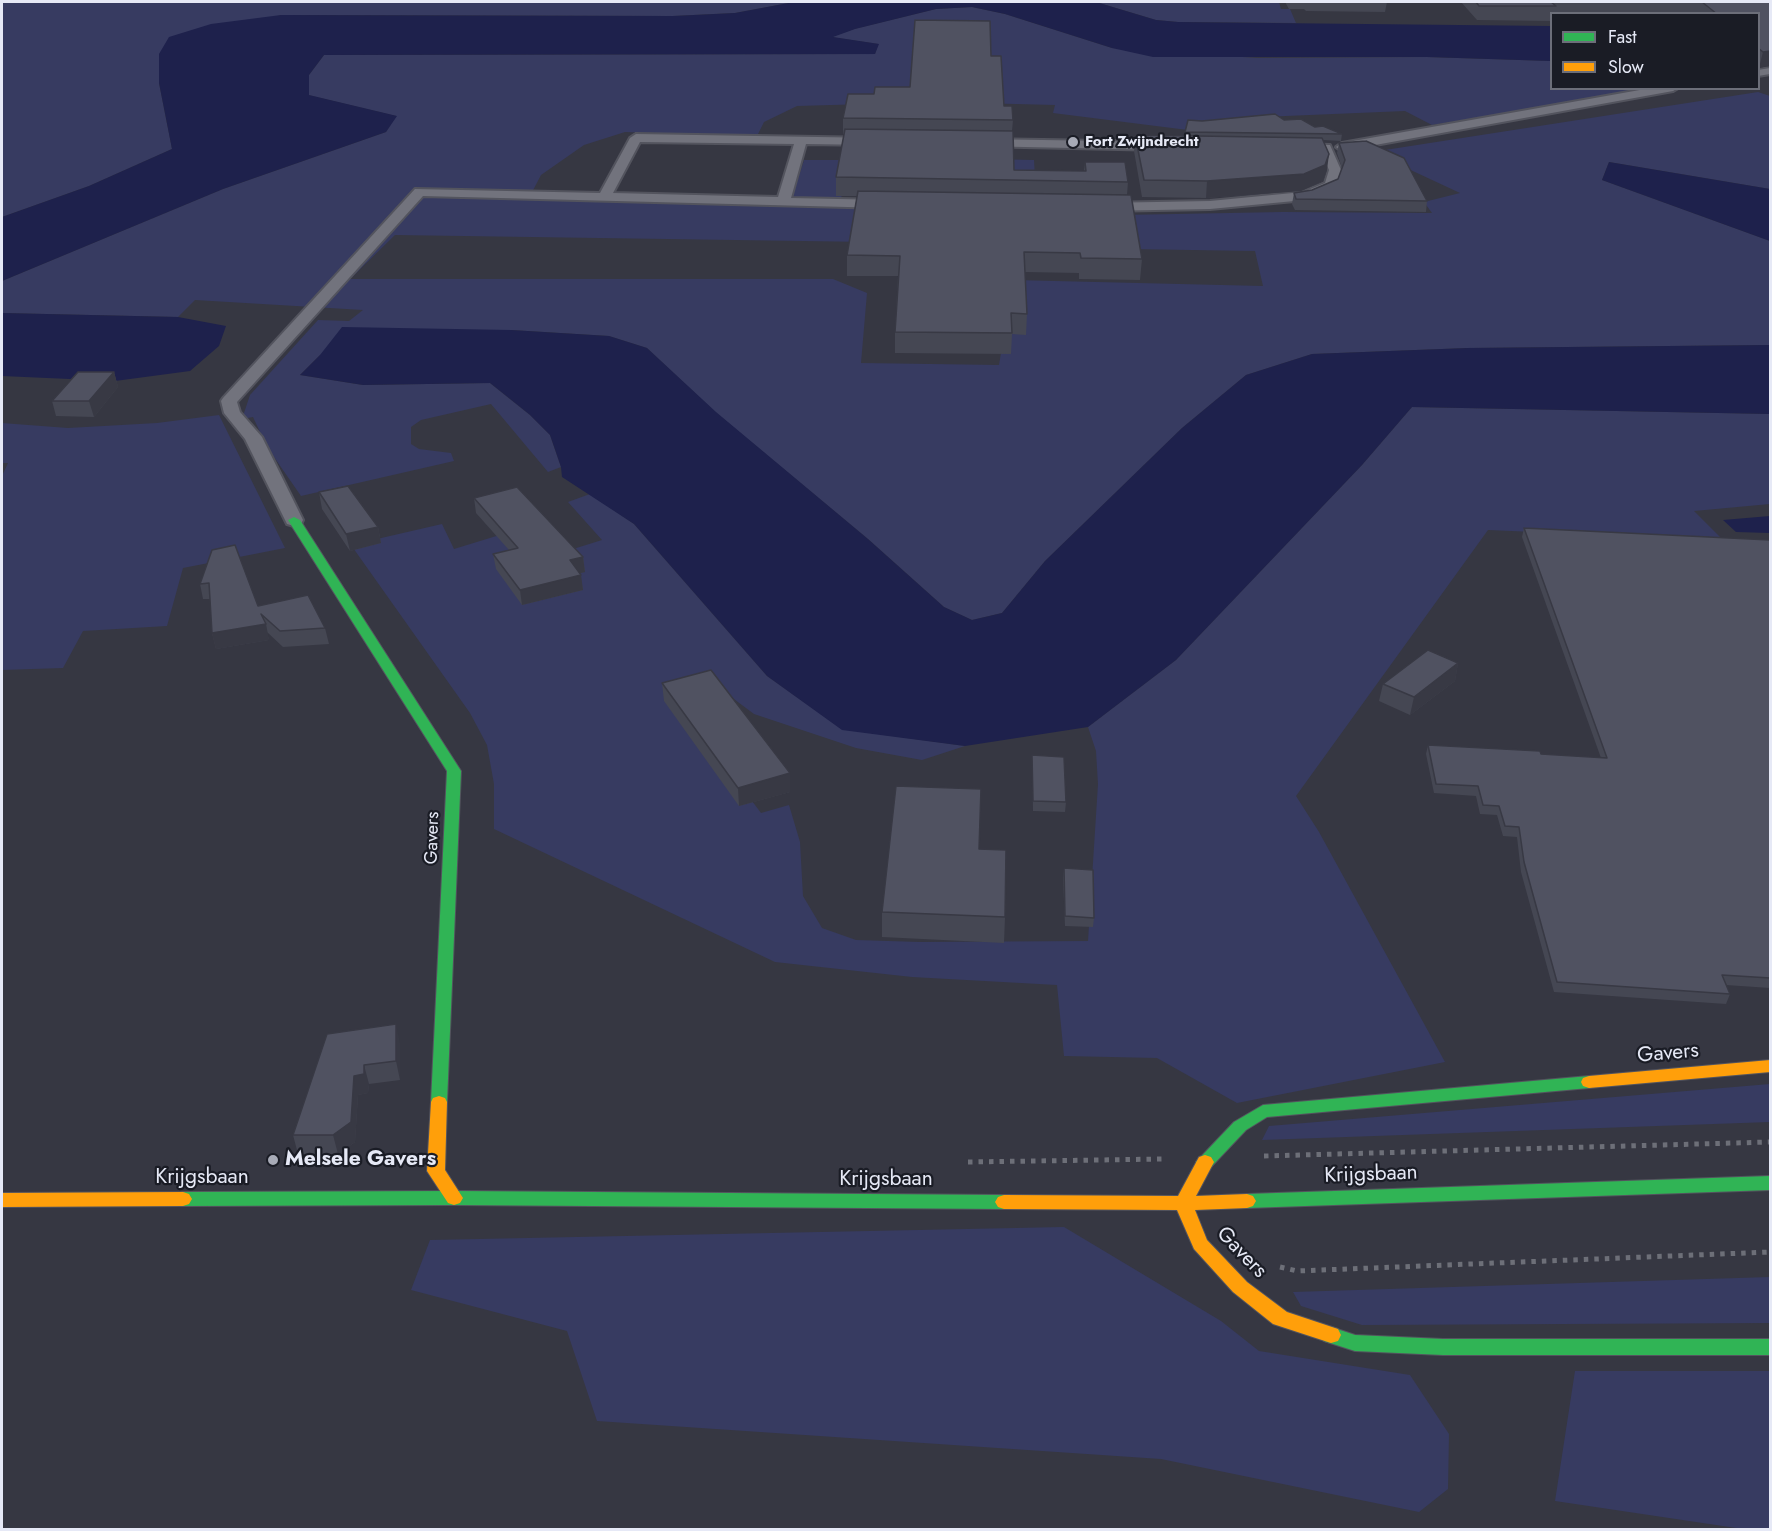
<!DOCTYPE html>
<style>
body{margin:0}
#map{position:relative;width:1772px;height:1531px;overflow:hidden;background:#363742;font-family:Jost,sans-serif}
canvas{display:block}
.frame{position:absolute;inset:0;border:3px solid #e6e9f6;pointer-events:none}
.legend{position:absolute;left:1550px;top:12px;width:210px;height:78px;box-sizing:border-box;background:#1a1c25;border:2px solid #6c6e79;margin:0;padding:8px 10px;list-style:none;font-size:18px;color:#e6e9f6}
.legend li{display:flex;align-items:center;gap:12px;height:30px}
.legend b{width:30px;border:2px solid #6c6e79}
</style>
<div id="map">
<canvas width="1772" height="1531"></canvas>
<div class="frame"></div>
<ul class="legend">
<li><b style="height:8px;background:#30b455"></b>Fast</li>
<li><b style="height:8px;background:#ff9f0a"></b>Slow</li>
</ul>
</div>
<script>
const ctx = document.querySelector('canvas').getContext('2d');
ctx.lineJoin = 'round';
function fillPath(path, color) { ctx.fillStyle = color; ctx.fill(path, 'evenodd'); }
const toPath = rows => new Path2D(rows.map(r => 'M' + r).join(''));
function strokePath(path, color, width, dash) { ctx.strokeStyle = color; ctx.lineWidth = width; ctx.lineCap = dash ? 'butt' : 'round'; ctx.setLineDash(dash || []); ctx.stroke(path); }
function label(font, color, halo, rows, align = 'center') {
  ctx.font = font + ' Jost,sans-serif'; ctx.lineWidth = 4.5; ctx.setLineDash([]); ctx.textBaseline = 'middle'; ctx.strokeStyle = halo; ctx.fillStyle = color; for (const [text, x, y, turn = 0] of rows) {
    ctx.save(); ctx.translate(x, y); ctx.rotate((+turn || 0) * Math.PI / 180); ctx.textAlign = isNaN(turn) ? turn : align; if (halo) ctx.strokeText(text, 0, 0); ctx.fillText(text, 0, 0); ctx.restore();
  }
}
fillPath(toPath([
 [2,2,794,2,735,13,673,16,281,15,159,54,159,83,172,149,89,186,2,217],
 [1096,2,1279,2,1281,9,1290,9,1296,23,1178,22,1156,20],
 [972,7,1005,14,1112,48,1257,58,1427,57,1551,61,1552,88,1649,89,1432,125,1405,111,1238,118,1267,140,1053,113,1055,105,936,102,797,106,764,122,757,136,625,132,584,145,541,175,529,198,1002,213,1006,244,395,235,350,279,833,279,867,293,861,363,999,365,1013,280,1263,286,1255,251,1064,248,1067,216,1283,212,1432,213,1424,202,1460,193,1372,152,1758,92,1770,96,1770,189,1609,162,1602,180,1770,241,1770,345,1468,348,1312,354,1246,375,1182,428,1045,561,1002,613,972,620,944,607,868,539,715,412,647,348,609,336,511,330,320,355,300,375,363,385,490,383,530,415,550,435,561,467,548,472,491,404,421,420,411,427,411,444,419,449,451,453,454,461,301,496,267,447,253,417,242,419,250,395,318,320,349,321,363,310,195,300,178,317,2,313,2,281,223,189,386,132,396,116,308,95,309,75,324,55,875,54,878,44,831,37,854,29,936,9],
 [846,156,1034,160,1035,177,843,186,841,200,791,201,804,160,844,160],
 [1412,407,1770,414,1770,504,1694,511,1723,540,1488,530,1296,796,1319,832,1445,1062,1237,1103,1157,1058,1064,1056,1057,985,912,977,775,962,494,829,494,784,487,745,470,713,351,545,442,524,454,549,516,530,554,555,602,540,568,502,590,494,634,524,767,676,842,729,965,746,922,760,856,748,754,714,711,682,672,694,761,813,789,805,800,842,803,896,822,928,856,940,920,942,1088,941,1098,784,1096,751,1088,727,1176,660,1362,465],
 [219,415,285,548,183,568,167,626,83,631,63,668,2,670,2,476,8,463,2,463,2,423,68,428,157,423],
 [1770,1084,1770,1122,1262,1140,1269,1126],
 [1064,1227,1221,1321,1259,1351,1410,1375,1449,1434,1448,1489,1419,1512,1161,1459,597,1421,567,1331,411,1290,430,1240],
 [1770,1277,1770,1323,1362,1325,1301,1306,1293,1292],
 [1575,1371,1770,1371,1770,1529,1743,1529,1555,1501]
]), '#373b61');
fillPath(toPath([
 [794,2,1096,2,1156,20,1178,22,1551,26,1551,61,1427,57,1153,57,1112,48,1005,14,972,7,936,9,855,29,833,37,879,44,875,54,324,55,309,75,309,95,397,116,386,132,223,189,2,281,2,217,89,186,172,149,159,83,159,54,169,37,211,24,281,15,673,16,735,13],
 [1609,162,1770,189,1770,241,1602,180],
 [2,313,178,317,226,326,219,346,190,371,115,381,2,376],
 [342,327,511,330,609,336,647,348,716,412,868,539,944,607,972,620,1002,613,1045,561,1182,428,1246,375,1312,354,1468,348,1770,345,1770,414,1412,407,1362,465,1176,660,1088,727,965,746,842,730,767,676,634,524,562,477,561,467,550,435,530,415,490,383,363,385,300,375,320,355],
 [1770,516,1770,533,1736,532,1723,520]
]), '#1e214c');
const lane = toPath([
 [1770,68,1770,74,1758,76,1758,70,1770,68],
 [1651,88,1678,88,1673,91,1342,151,1336,147,1342,143,1651,88],
 [636,134,878,138,880,141,874,145,806,144,791,198,886,200,893,204,886,208,423,196,237,402,240,412,262,437,303,520,301,524,294,526,287,524,245,439,224,413,221,401,223,398,415,189,600,193,630,138,636,134],
 [640,142,794,144,778,197,613,193,640,142],
 [982,139,1165,142,1171,146,1165,150,978,146,976,143,982,139],
 [1303,144,1330,145,1341,170,1336,188,1305,200,1210,209,1102,211,1095,207,1102,203,1210,201,1303,192,1325,183,1329,170,1321,152,1299,151,1299,145,1303,144]
]);
const fast = toPath([
 [294,517,300,520,461,771,447,1102,445,1106,439,1108,433,1106,431,1102,447,771,288,520,294,517],
 [1589,1076,1595,1078,1597,1082,1595,1086,1589,1088,1267,1117,1246,1130,1211,1167,1205,1169,1199,1167,1196,1162,1234,1122,1263,1105,1589,1076],
 [1770,1176,1770,1190,1247,1208,1241,1206,1238,1201,1241,1196,1247,1194,1770,1176],
 [454,1191,1004,1195,1010,1197,1013,1202,1010,1207,1004,1209,454,1205,183,1206,177,1204,174,1199,177,1194,183,1192,454,1191],
 [1331,1327,1355,1335,1443,1339,1770,1339,1770,1355,1443,1355,1355,1351,1324,1341,1321,1335,1324,1329,1331,1327]
]);
const slow = toPath([
 [1770,1060,1770,1072,1589,1088,1583,1086,1581,1082,1583,1078,1589,1076,1770,1060],
 [439,1096,445,1098,447,1102,445,1170,463,1198,460,1203,454,1205,448,1203,427,1171,431,1102,433,1098,439,1096],
 [1205,1155,1211,1157,1214,1162,1196,1196,1247,1194,1253,1196,1256,1201,1253,1206,1247,1208,1195,1210,1207,1240,1247,1282,1287,1312,1338,1329,1341,1335,1338,1341,1331,1343,1273,1324,1233,1292,1194,1249,1177,1210,1004,1209,998,1207,995,1202,998,1197,1004,1195,1178,1196,1199,1157,1205,1155],
 [183,1192,189,1194,192,1199,189,1204,183,1206,2,1207,2,1193,183,1192]
]);
strokePath(lane, '#53545e', 4);
strokePath(fast, '#53545e', 2);
strokePath(slow, '#53545e', 2);
strokePath(toPath([
 [1264,1156,1770,1142],
 [968,1162,1164,1159],
 [1280,1267,1297,1271,1770,1252]
]), '#6d6f78', 5, [4.5, 6]);
fillPath(lane, '#72737d');
fillPath(fast, '#30b455');
fillPath(slow, '#ff9f0a');
fillPath(toPath([
 [1285,2,1387,2,1385,12,1306,11,1304,9,1289,9],
 [1461,2,1770,2,1770,66,1758,67,1758,14,1551,14,1551,21,1477,20],
 [991,56,1004,106,1013,120,1012,131,1014,170,1084,171,1085,162,1128,182,1127,195,1142,259,1140,280,1079,279,1079,273,1025,272,1027,314,1026,335,1012,334,1011,354,895,353,895,332,898,276,847,276,847,255,857,196,836,196,836,177,844,134,843,134,843,118,874,94,910,87],
 [1284,120,1342,134,1341,141,1323,140,1327,170,1323,181,1301,191,1206,198,1142,197,1134,151,1135,135,1184,136,1185,132,1202,121],
 [1339,143,1427,201,1426,212,1295,210,1292,204,1294,193,1312,190,1338,179,1342,168,1337,153],
 [114,372,118,387,94,417,56,416,52,401],
 [319,492,378,527,381,543,350,551,322,509],
 [474,498,583,557,585,572,580,573,583,590,522,605,496,569,493,554,509,550,476,513],
 [1524,528,1770,540,1770,988,1726,985,1730,994,1726,1004,1554,992,1521,872,1517,837,1503,836,1497,815,1480,814,1476,796,1434,793,1426,754,1428,745,1541,754,1601,758,1522,537],
 [212,550,258,606,325,628,329,644,283,647,267,632,269,640,216,649,212,633,210,599,203,599,200,584],
 [1458,663,1455,681,1410,715,1379,701,1383,684],
 [662,683,790,773,790,792,739,806,664,701],
 [1032,755,1066,802,1065,812,1033,811],
 [979,849,1005,917,1004,943,882,937,882,912],
 [1064,868,1094,918,1093,927,1065,926,1063,878],
 [327,1034,400,1043,400,1080,369,1084,368,1093,358,1095,355,1142,338,1154,298,1154,293,1135]
]), '#454753');
fillPath(toPath([
 [1770,51,1770,66,1759,68,1763,52],
 [1329,154,1327,170,1323,181,1301,191,1206,198,1207,181],
 [114,372,118,387,94,417,89,401],
 [378,527,381,543,350,551,346,534],
 [583,557,585,572,572,575,570,560],
 [581,575,583,590,522,605,520,590],
 [266,624,269,640,216,649,212,633],
 [1458,663,1455,681,1410,715,1414,697],
 [790,773,790,792,739,806,738,788],
 [396,1024,400,1043,400,1080,396,1061],
 [364,1065,369,1084,368,1093,358,1095,355,1142,338,1154,333,1135,354,1076]
]), '#383944');
const building = toPath([
 [1476,2,1551,2,1556,6,1479,6,1476,2],
 [1702,2,1770,2,1770,51,1763,52,1758,48,1758,14,1717,14,1702,2],
 [915,20,990,21,991,56,1001,56,1004,106,1012,106,1013,120,843,118,848,94,874,94,875,87,910,87,915,20],
 [1275,114,1284,120,1301,119,1315,127,1323,126,1342,134,1185,132,1188,120,1202,121,1275,114],
 [845,129,1013,131,1014,170,1086,171,1085,162,1125,162,1128,182,836,177,845,129],
 [1135,135,1322,138,1329,154,1325,165,1304,174,1207,181,1144,180,1135,135],
 [1366,141,1404,158,1427,201,1296,199,1294,193,1312,190,1338,179,1345,160,1339,143,1366,141],
 [858,191,1131,195,1142,259,1081,258,1080,253,1024,252,1027,314,1011,313,1012,333,895,332,900,256,847,255,858,191],
 [78,372,114,372,89,401,52,401,78,372],
 [348,486,378,527,346,534,319,492,348,486],
 [517,487,583,557,570,560,581,575,520,590,493,554,518,548,474,498,517,487],
 [1524,528,1770,540,1770,978,1722,975,1730,994,1557,982,1524,862,1519,827,1505,826,1499,806,1483,805,1478,786,1436,784,1428,745,1540,751,1541,754,1607,758,1524,528],
 [235,545,258,606,308,595,325,628,280,631,261,614,266,624,212,633,209,583,200,584,212,550,235,545],
 [1428,650,1458,663,1414,697,1383,684,1428,650],
 [711,670,790,773,738,788,662,683,711,670],
 [1032,755,1064,757,1066,802,1033,801,1032,755],
 [896,786,981,789,979,849,1006,850,1005,917,882,912,896,786],
 [1064,868,1093,870,1094,918,1065,916,1064,868],
 [396,1024,396,1061,364,1065,364,1074,354,1076,351,1122,333,1135,293,1135,327,1034,396,1024]
]);
fillPath(building, '#505261');
strokePath(building, '#383944', 1.5);
for (const [x, y, r, color] of [
 [1073,142,6,"#a8abb7"],
 [273,1160,6,"#a8abb7"]
]) { const dot = new Path2D(); dot.arc(x, y, r, 0, 2 * Math.PI); ctx.fillStyle = color; ctx.fill(dot); strokePath(dot, '#1a1c25', 2); }
label('bold 15px', '#e6e9f6', '#1a1c25', [
 ["Fort Zwijndrecht",1085,142]
], 'left');
label('18px', '#e6e9f6', '#1a1c25', [
 ["Gavers",433,838,-88]
]);
label('21px', '#e6e9f6', '#1a1c25', [
 ["Gavers",1668,1054,-5],
 ["Krijgsbaan",1371,1175,-2],
 ["Krijgsbaan",202,1178],
 ["Krijgsbaan",886,1180],
 ["Gavers",1241,1253,46]
]);
label('bold 21px', '#e6e9f6', '#1a1c25', [
 ["Melsele Gavers",285,1160]
], 'left');
</script>
